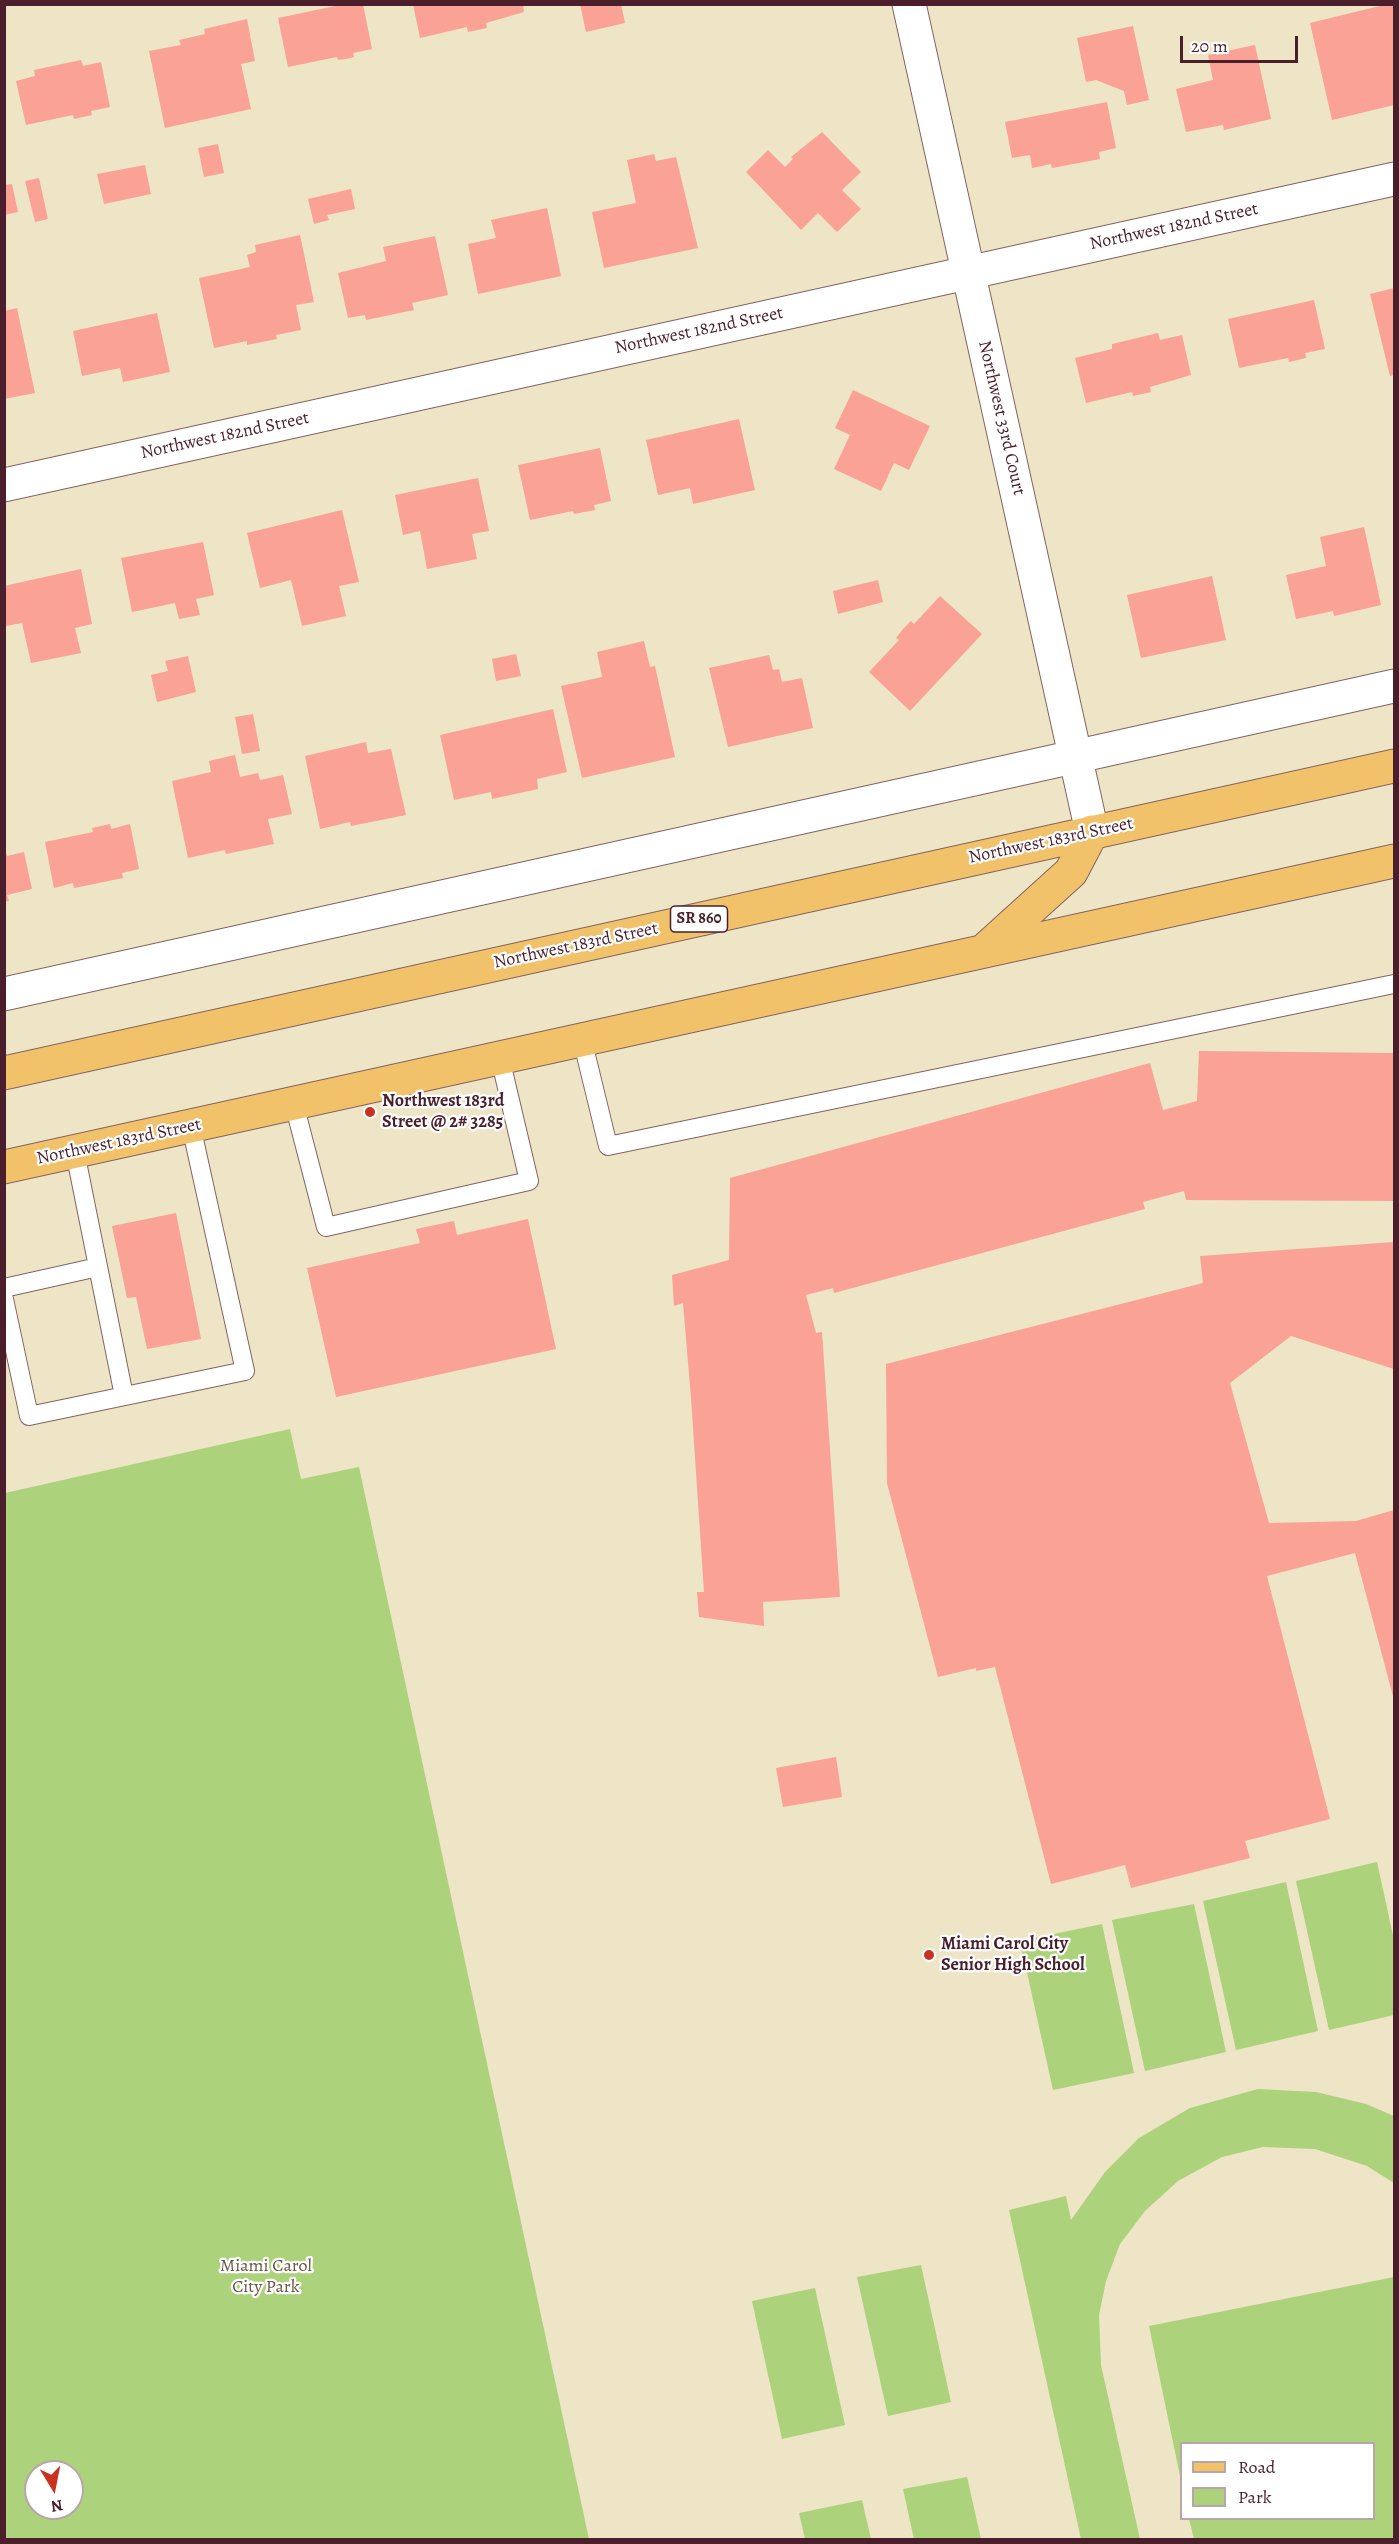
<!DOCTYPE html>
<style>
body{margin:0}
#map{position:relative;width:1399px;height:2544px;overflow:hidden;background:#eee4c6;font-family:Alegreya,serif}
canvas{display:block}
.frame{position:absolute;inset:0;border:6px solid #4a1f2b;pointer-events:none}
.legend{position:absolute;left:1180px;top:2442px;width:195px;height:78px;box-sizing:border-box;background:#fff;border:2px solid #b7a5aa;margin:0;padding:8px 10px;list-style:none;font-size:18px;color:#4a1f2b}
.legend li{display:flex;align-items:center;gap:12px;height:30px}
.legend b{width:30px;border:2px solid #b7a5aa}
.north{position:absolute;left:24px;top:2460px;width:60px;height:60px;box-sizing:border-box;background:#fff;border:2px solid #b7a5aa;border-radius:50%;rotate:170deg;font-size:16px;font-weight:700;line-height:24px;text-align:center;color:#4a1f2b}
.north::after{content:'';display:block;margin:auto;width:21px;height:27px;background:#c8321e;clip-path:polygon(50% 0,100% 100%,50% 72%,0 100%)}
.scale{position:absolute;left:1180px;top:36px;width:118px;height:27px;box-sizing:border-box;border:3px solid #4a1f2b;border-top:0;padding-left:8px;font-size:18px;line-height:21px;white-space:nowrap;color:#4a1f2b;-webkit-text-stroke:4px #fff;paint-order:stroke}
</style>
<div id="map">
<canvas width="1399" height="2544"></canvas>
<div class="frame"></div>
<ul class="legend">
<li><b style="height:8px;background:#f2c26a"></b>Road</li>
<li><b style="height:16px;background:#acd27b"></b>Park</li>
</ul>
<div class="north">N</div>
<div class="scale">20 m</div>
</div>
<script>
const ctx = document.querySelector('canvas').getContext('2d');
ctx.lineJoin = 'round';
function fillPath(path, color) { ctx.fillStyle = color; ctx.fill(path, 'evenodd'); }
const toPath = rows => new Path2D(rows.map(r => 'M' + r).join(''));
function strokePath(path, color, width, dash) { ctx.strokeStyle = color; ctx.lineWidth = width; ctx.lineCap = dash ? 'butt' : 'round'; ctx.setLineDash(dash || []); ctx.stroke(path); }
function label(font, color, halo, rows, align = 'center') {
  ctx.font = font + ' Alegreya,serif'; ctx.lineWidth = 4.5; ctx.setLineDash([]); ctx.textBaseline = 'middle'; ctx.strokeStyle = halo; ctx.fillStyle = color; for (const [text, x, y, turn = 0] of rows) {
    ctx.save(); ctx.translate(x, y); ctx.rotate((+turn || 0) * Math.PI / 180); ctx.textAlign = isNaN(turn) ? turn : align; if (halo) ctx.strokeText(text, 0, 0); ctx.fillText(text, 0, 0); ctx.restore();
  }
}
fillPath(toPath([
 [290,1429,301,1479,359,1467,589,2539,5,2539,5,1493],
 [36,2472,72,2472,72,2508,36,2508],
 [1377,1862,1394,1940,1394,2015,1329,2030,1296,1881],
 [1286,1882,1318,2031,1236,2050,1203,1901],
 [1194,1904,1226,2052,1145,2071,1112,1920],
 [1102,1924,1134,2073,1053,2090,1020,1941],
 [1258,2089,1316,2092,1366,2104,1394,2116,1394,2183,1367,2166,1315,2149,1263,2147,1222,2157,1178,2181,1145,2211,1120,2244,1106,2281,1099,2315,1101,2365,1140,2539,1081,2539,1009,2210,1066,2196,1071,2220,1105,2172,1139,2138,1190,2108],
 [921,2265,951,2402,888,2416,857,2277],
 [1394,2277,1394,2539,1194,2539,1189,2519,1374,2518,1374,2444,1182,2444,1181,2481,1149,2326],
 [815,2288,845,2425,782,2439,752,2301],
 [967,2477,981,2539,914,2539,903,2489],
 [862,2500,871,2539,805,2539,799,2513]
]), '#acd27b');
fillPath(toPath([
 [345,4,363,4,372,49,353,53,354,57,346,59,338,60,337,57,288,67,278,18],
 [413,4,523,4,524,12,486,23,487,28,468,32,467,27,420,38],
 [580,4,621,4,625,23,586,32],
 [1388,4,1394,6,1394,105,1332,120,1310,23],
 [247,19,255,61,241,64,251,109,165,128,149,51,181,45,179,40,205,34,204,29],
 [1133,26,1149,100,1127,105,1124,91,1096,80,1086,82,1077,38],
 [1255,45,1271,119,1224,130,1223,125,1186,132,1176,89,1213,80,1208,55],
 [81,60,83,66,101,62,110,107,91,111,92,115,74,119,73,115,26,125,16,81,35,76,34,70],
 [1107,102,1116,148,1099,152,1100,159,1052,168,1051,164,1032,168,1030,155,1012,158,1005,122],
 [822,132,861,172,842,190,861,209,837,232,818,213,801,230,746,172,768,150,785,167,793,159,791,157],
 [218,144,224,173,204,177,198,148],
 [654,154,656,161,676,157,698,248,604,268,592,212,636,203,627,160],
 [145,165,151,194,104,204,97,174],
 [39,178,48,219,35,222,25,181],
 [12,184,18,212,4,215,4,185],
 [351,189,355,209,327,215,329,220,314,224,308,199],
 [547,208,561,276,478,294,468,244,496,238,491,220],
 [300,235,314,302,296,305,301,330,276,335,277,339,247,345,247,341,214,348,199,278,250,267,247,255,256,252,255,245],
 [435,236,448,295,412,303,414,310,366,320,365,315,348,318,338,273,386,261,383,247],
 [1394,288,1394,375,1390,376,1370,294],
 [1314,300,1325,349,1305,353,1306,358,1289,362,1288,358,1239,368,1228,319],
 [17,308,35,393,4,399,4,311],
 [157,313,170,372,123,382,120,368,82,376,73,331],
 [1158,333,1160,340,1182,335,1191,375,1150,387,1151,392,1133,396,1132,392,1086,403,1075,358,1112,349,1112,344],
 [853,390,930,426,909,470,894,463,881,491,834,469,850,435,835,428],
 [739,419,755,490,693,504,690,488,658,495,646,440],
 [600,448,611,501,594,505,595,510,574,514,573,511,530,520,518,465],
 [478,478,489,531,472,534,477,559,427,569,420,531,403,535,395,495],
 [342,510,359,582,339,586,346,616,302,626,291,580,260,588,247,533],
 [1364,527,1381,605,1334,616,1333,611,1296,619,1286,575,1326,566,1320,537],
 [203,542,214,595,196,599,200,615,179,619,175,603,132,612,121,558],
 [81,569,92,624,75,628,81,653,31,663,22,623,6,626,4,586],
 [1212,576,1226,640,1141,658,1127,595],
 [878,580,883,602,838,614,833,591],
 [940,596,982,634,910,711,869,672,899,640,896,638,903,629,911,621,914,624],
 [644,641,650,667,655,666,675,757,582,778,561,686,602,677,597,652],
 [516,654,521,676,496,681,492,659],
 [769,655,773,670,779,669,782,682,802,678,813,728,728,747,709,668],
 [188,656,196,692,157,702,151,675,168,671,165,661],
 [553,709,567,772,537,779,538,789,492,799,491,792,454,800,440,735],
 [253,714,260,751,242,754,235,717],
 [366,742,368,753,391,749,406,815,351,826,350,822,320,829,305,756],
 [235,755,240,777,258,773,260,780,283,775,292,814,268,819,274,844,226,854,225,850,188,858,172,781,211,772,209,761],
 [110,824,111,829,130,824,139,869,122,873,123,878,74,888,73,883,54,888,45,842,93,832,92,828],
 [4,848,7,856,24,852,32,889,7,895,9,901,4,902],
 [1199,1051,1394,1053,1394,1201,1186,1200,1184,1191,1143,1202,1145,1209,834,1293,833,1288,806,1295,816,1333,822,1332,840,1597,763,1602,764,1626,699,1617,697,1592,704,1592,691,1398,683,1303,674,1306,672,1275,729,1260,730,1178,1150,1063,1163,1110,1197,1101],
 [176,1213,201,1339,147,1349,136,1297,127,1298,112,1226],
 [528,1219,556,1349,336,1397,307,1268,420,1243,416,1229,454,1221,457,1235],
 [1394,1242,1394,1369,1291,1336,1230,1383,1269,1523,1356,1521,1394,1510,1394,1700,1355,1553,1267,1576,1330,1819,1245,1841,1250,1858,1131,1888,1125,1865,1051,1884,995,1667,976,1671,976,1668,938,1677,887,1483,886,1364,1203,1283,1200,1256],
 [836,1757,842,1797,783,1807,776,1768]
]), '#f9a295');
const lane = toPath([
 [582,1039,608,1146,1394,984],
 [294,1104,326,1227,529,1181,500,1058],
 [75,1152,124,1396],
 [4,1288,98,1267],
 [4,1299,29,1416,245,1371,191,1126]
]);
const street = toPath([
 [909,4,1092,832],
 [4,485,1394,179],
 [4,994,1394,686]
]);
const primary = toPath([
 [987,948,1071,872,1092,832],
 [4,1073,1394,766],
 [4,1167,1394,861]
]);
strokePath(lane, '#836461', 20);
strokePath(street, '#836461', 35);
strokePath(primary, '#836461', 35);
strokePath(lane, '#fff', 18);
strokePath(street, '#fff', 33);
strokePath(primary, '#f2c26a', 33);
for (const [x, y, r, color] of [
 [370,1112,6,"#c8321e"],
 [929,1955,6,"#c8321e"]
]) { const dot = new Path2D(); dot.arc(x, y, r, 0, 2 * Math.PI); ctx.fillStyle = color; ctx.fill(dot); strokePath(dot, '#fff', 2); }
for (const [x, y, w] of [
 [699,919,57]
]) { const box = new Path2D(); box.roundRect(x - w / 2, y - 13, w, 26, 4.5); ctx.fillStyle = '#fff'; ctx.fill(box); strokePath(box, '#4a1f2b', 1.5); }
label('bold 16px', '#4a1f2b', null, [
 ["SR 860",699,919]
]);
label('18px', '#4a1f2b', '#fff', [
 ["Northwest 182nd Street",1174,227,-12],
 ["Northwest 182nd Street",699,331,-12],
 ["Northwest 33rd Court",1001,418,77],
 ["Northwest 182nd Street",225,436,-12],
 ["Northwest 183rd Street",1051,841,-12],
 ["Northwest 183rd Street",576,946,-12],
 ["Northwest 183rd Street",119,1142,-12]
]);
label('bold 18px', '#4a1f2b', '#fff', [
 ["Northwest 183rd",382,1102],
 ["Street @ 2# 3285",382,1123],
 ["Miami Carol City",941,1945],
 ["Senior High School",941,1966]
], 'left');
label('18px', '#675543', '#fff', [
 ["Miami Carol",266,2267],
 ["City Park",266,2288]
]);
</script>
